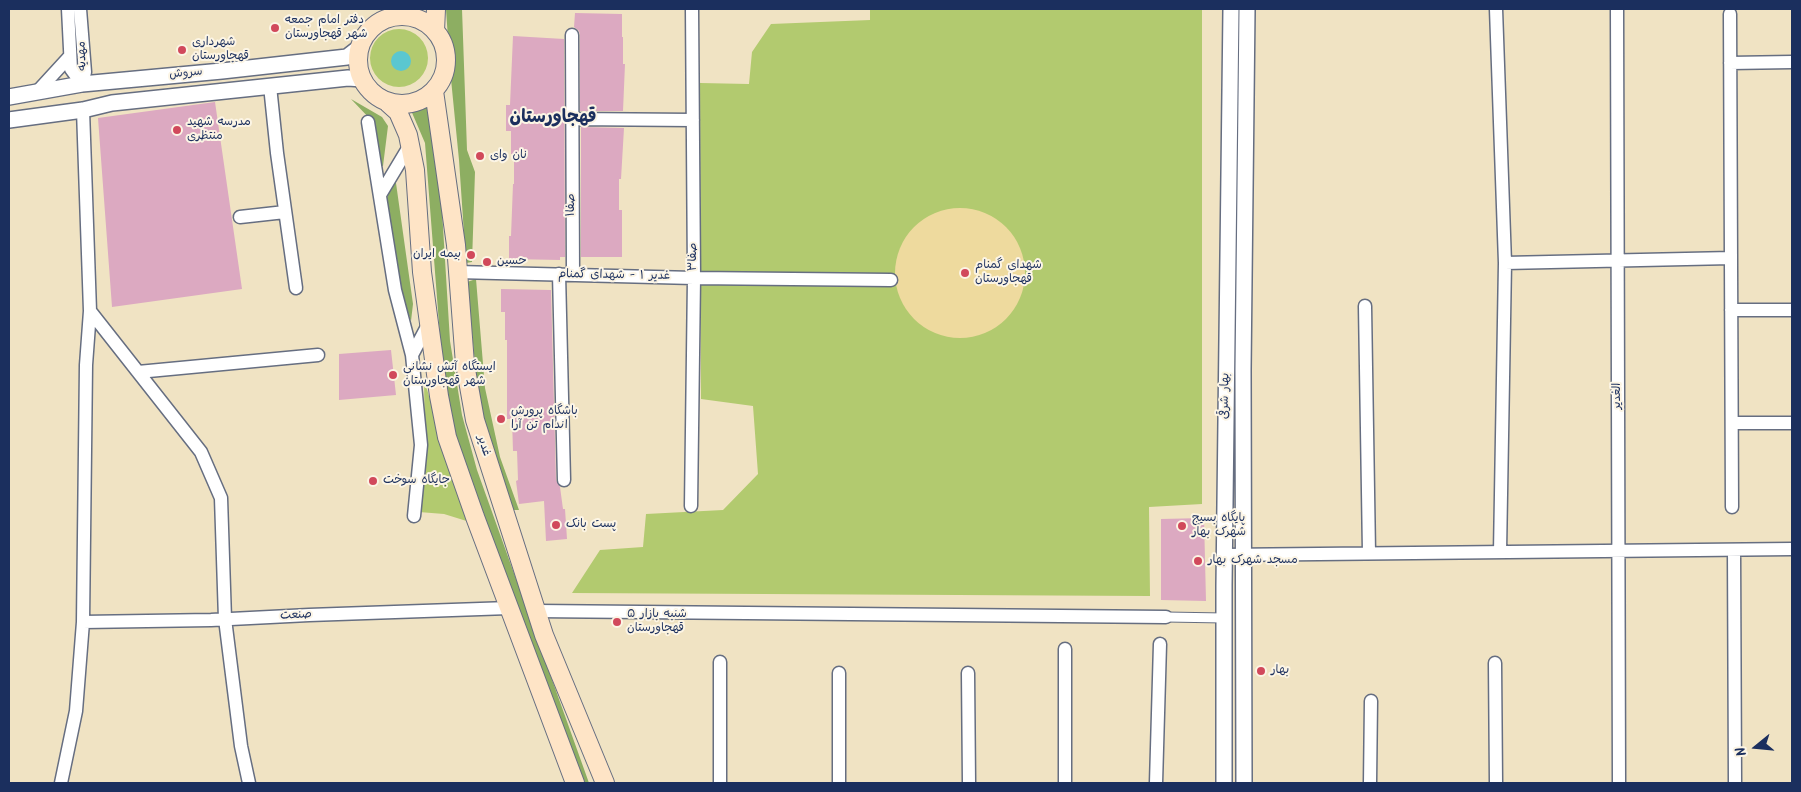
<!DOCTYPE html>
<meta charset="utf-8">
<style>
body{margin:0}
#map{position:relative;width:1801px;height:792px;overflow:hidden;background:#f0e3c3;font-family:Kalam,sans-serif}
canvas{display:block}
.frame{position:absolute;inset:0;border:10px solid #1b2f5e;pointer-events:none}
.north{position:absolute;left:1731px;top:722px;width:50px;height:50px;-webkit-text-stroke:4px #fcf5e5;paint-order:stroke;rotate:253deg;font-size:14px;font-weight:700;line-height:20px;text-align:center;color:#1b2f5e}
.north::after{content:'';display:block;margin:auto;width:18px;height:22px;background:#1b2f5e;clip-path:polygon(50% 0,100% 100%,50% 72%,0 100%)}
</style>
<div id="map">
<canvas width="1801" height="792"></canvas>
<div class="frame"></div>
<div class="north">N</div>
</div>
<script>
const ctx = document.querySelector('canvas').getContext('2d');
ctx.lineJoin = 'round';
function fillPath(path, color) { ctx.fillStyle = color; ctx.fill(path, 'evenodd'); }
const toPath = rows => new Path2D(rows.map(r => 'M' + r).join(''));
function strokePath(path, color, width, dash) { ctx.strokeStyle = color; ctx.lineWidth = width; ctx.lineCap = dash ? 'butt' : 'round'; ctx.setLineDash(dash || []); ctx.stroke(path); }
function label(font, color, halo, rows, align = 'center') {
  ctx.font = font + ' Kalam,"Playpen Sans Arabic",sans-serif'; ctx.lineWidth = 4; ctx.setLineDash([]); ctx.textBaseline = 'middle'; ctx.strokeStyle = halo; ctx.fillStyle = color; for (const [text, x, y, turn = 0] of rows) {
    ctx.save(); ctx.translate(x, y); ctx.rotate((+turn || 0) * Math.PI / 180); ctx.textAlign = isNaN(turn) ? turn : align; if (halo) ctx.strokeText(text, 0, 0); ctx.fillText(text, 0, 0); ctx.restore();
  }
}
fillPath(toPath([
 [870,9,1202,9,1202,504,1149,507,1150,596,572,593,600,550,643,547,646,514,723,510,758,474,753,406,701,399,700,83,749,84,752,52,771,24,870,20],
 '370 58a29 29 0 1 1 58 0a29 29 0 1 1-58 0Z',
 [424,379,444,447,473,523,444,514,419,512,425,450]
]), '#b2ca6f');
fillPath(toPath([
 [446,9,462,9,467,150,475,172,472,262,466,263,459,160,450,69],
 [351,99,382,117,388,126,383,166,379,165,371,120],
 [432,99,439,162,450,341,462,415,477,470,589,783,578,783,481,516,454,433,443,375,425,143,410,108],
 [395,176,413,304,411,321,400,292,385,203],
 [476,279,485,388,500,457,519,510,509,510,479,404,467,282]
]), '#8dae62');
fillPath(toPath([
 '895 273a65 65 0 1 1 130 0a65 65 0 1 1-130 0Z'
]), '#eeda9e');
fillPath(toPath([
 '391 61a10 10 0 1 1 20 0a10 10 0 1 1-20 0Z'
]), '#5ac7d0');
fillPath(toPath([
 [575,13,622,14,622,37,623,37,623,64,625,64,623,111,580,111,580,35,579,31,574,27],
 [513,36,564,39,565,257,560,257,560,260,509,259,509,236,511,236,513,184,514,184,514,154,511,154,511,131,506,131,506,105,510,105],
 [215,102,242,289,112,307,98,118],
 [581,127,624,128,621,179,619,179,619,210,622,210,622,257,581,257],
 [501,289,551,290,556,480,560,487,563,509,565,509,567,539,546,541,544,501,519,504,516,481,518,480,517,451,513,451,512,419,507,419,507,340,505,340,505,312,501,312],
 [391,350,396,395,339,400,339,354],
 [1204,518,1206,601,1161,600,1161,519]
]), '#dca9c1');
const pedestrian = toPath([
 [1166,617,1224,618]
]);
const minor = toPath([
 [68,9,71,69,82,84],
 [80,9,85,72,82,84],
 [1496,9,1505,263,1500,552],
 [1617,9,1619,783],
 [1730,14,1732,507],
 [572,35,573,274],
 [1730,63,1792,62],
 [270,86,277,153,296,288],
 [37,92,70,56],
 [572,119,693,120],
 [368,122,395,290,412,355,421,445,414,516],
 [380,195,410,145],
 [240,217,285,212],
 [1505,263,1731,258],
 [457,272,694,278,891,280],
 [559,274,564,480],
 [1365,306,1369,553],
 [1731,310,1792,310],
 [90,311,201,452,221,498,225,619,241,746,249,783],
 [412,355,429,323],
 [138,372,318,355],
 [1732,423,1792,423],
 [691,506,694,278,692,9],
 [1734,550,1735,783],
 [1224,555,1792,549],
 [536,611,1166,617],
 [83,622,211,620,309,615,509,608],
 [1065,649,1065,783],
 [720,662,720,783],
 [1495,663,1496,783],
 [968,673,969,783],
 [61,783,76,711,83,622,86,365,90,311,83,110],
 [839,783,839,673],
 [1156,783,1160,644],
 [1370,783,1371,701]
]);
const tertiary = toPath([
 [9,97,82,84,222,71,347,57,360,47],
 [9,120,83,110,112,103,348,78,362,79],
 [1224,783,1224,585,1231,9],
 [1244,783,1243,370,1247,9]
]);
const secondary = toPath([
 '358 60a44 44 0 1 1 88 0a44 44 0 1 1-88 0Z',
 [435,31,436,9],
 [434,91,456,245,465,364,475,420,544,635,605,783],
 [388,103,398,112,408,135,415,170,422,272,439,396,447,437,475,517,575,783]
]);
strokePath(pedestrian, '#666e81', 11);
strokePath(minor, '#666e81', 15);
strokePath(tertiary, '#666e81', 18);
strokePath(secondary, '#666e81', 20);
strokePath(pedestrian, '#fff', 9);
strokePath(minor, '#fff', 12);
strokePath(tertiary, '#fff', 15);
strokePath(secondary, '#fee4c6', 18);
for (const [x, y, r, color] of [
 [275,28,5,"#d1495b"],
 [182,50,5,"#d1495b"],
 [177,130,5,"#d1495b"],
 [480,156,5,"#d1495b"],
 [471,255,5,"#d1495b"],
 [487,262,5,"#d1495b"],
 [965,273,5,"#d1495b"],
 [393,375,5,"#d1495b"],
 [501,419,5,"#d1495b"],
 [373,481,5,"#d1495b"],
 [556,525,5,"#d1495b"],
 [1182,526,5,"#d1495b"],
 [1198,561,5,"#d1495b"],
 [617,622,5,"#d1495b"],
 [1261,671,5,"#d1495b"]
]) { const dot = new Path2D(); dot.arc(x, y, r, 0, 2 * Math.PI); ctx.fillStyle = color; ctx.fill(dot); strokePath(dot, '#fcf5e5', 2); }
label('12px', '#1b2f5e', '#fcf5e5', [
 ["دفتر امام جمعه",285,21],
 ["شهر قهجاورستان",285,35],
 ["شهرداری",192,43],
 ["قهجاورستان",192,57],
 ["مدرسه شهید",187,123],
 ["منتظری",187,137],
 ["نان وای",490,156],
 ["بیمه ایران",461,255,"right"],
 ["حسین",497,262],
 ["شهدای گمنام",975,266],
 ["قهجاورستان",975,280],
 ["ایستگاه آتش نشانی",403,368],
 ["شهر قهجاورستان",403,382],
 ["باشگاه پرورش",511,412],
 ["اندام تن آرا",511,426],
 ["جایگاه سوخت",383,481],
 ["پایگاه بسیج",1192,519],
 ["شهرک بهار",1192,533],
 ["پست بانک",566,525],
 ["مسجد شهرک بهار",1208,561],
 ["۵ شنبه بازار",627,615],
 ["قهجاورستان",627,629],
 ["بهار",1271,671]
], 'left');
label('12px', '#1b2f5e', '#fcf5e5', [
 ["مهدیه",83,56,-92],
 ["سروش",186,74,-5],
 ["صفا۱",572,205,-90],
 ["صفا۳",694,257,-90],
 ["غدیر ۱ - شهدای گمنام",614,276,1],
 ["بهار شرقی",1226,396,-89],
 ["الغدیر",1618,396,-90],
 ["غدیر",483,446,73],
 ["صنعت",296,616,-3]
]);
label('bold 18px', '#1b2f5e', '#fcf5e5', [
 ["قهجاورستان",553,119]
]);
</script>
